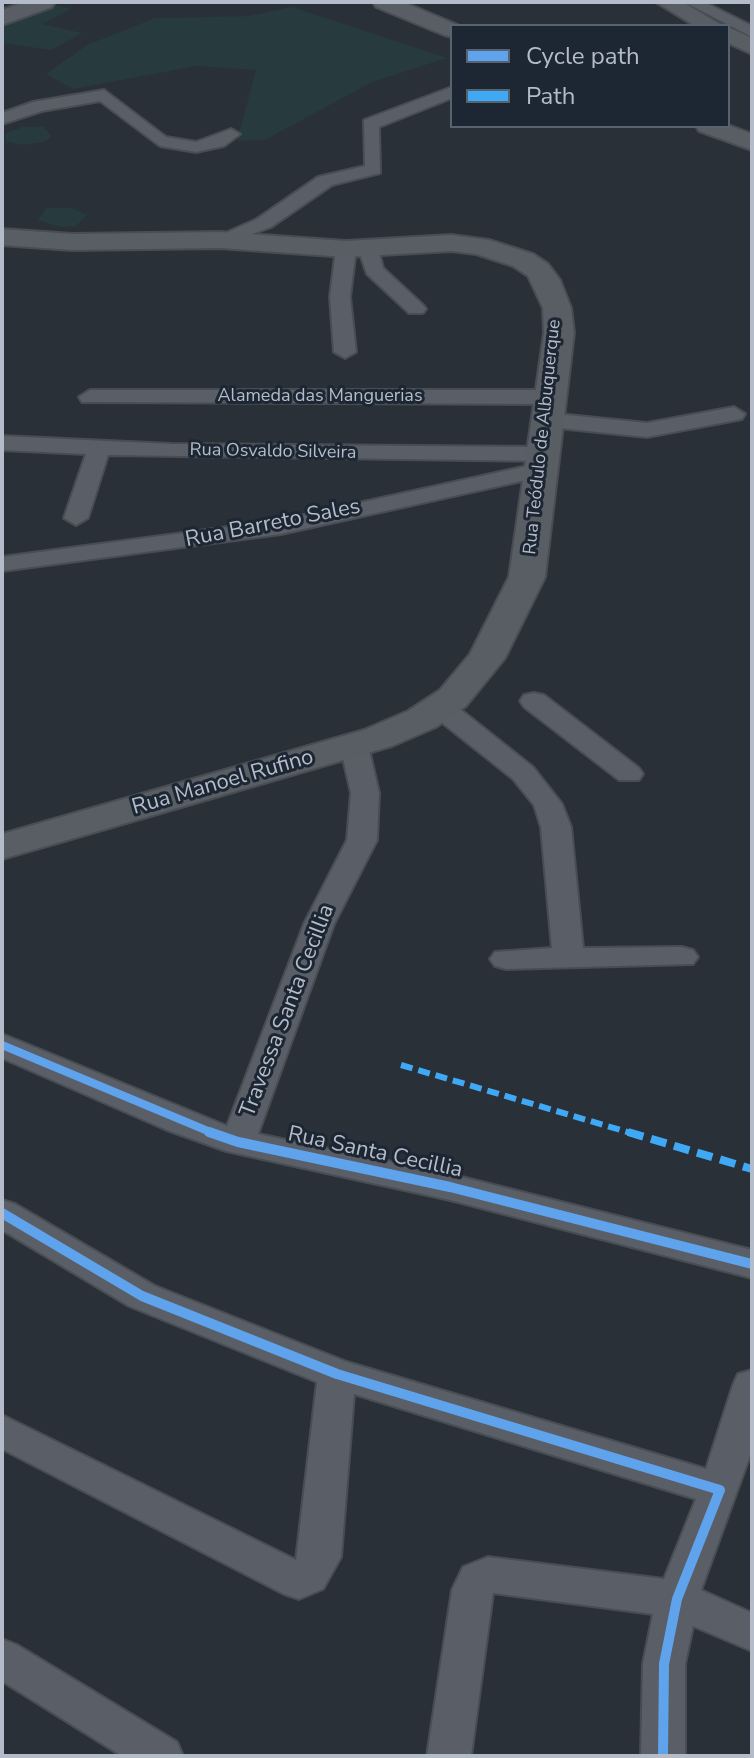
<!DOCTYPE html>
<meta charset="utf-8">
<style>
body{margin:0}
#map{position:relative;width:754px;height:1758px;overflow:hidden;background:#2a3038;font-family:"Nunito Sans",sans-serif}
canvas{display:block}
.frame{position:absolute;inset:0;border:4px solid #b4bcc9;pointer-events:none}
.legend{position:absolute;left:450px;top:24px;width:280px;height:104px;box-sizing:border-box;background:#1d2633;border:2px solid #59626f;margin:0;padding:10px 14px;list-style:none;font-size:24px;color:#b4bcc9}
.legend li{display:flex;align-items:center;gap:16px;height:40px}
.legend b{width:40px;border:2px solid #59626f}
</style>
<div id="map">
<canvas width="754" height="1758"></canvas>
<div class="frame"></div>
<ul class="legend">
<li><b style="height:10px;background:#60a3ed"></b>Cycle path</li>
<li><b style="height:10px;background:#3fa9f5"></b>Path</li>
</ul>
</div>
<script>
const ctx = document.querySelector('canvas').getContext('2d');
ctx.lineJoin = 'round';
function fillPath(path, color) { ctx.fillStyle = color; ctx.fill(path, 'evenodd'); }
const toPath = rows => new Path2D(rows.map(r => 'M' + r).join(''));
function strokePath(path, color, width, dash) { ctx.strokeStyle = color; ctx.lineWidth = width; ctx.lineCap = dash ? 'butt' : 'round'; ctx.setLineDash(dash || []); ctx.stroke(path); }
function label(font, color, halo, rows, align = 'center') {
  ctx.font = font + ' "Nunito Sans",sans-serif'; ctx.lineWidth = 6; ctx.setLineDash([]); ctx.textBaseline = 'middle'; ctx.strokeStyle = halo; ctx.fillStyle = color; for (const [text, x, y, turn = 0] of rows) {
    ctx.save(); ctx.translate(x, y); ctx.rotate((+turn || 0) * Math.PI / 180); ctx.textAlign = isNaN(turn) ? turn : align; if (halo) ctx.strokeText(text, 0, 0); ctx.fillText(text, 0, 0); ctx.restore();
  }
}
fillPath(toPath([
 [53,4,71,9,42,24,82,33,51,50,2,43,2,24],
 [292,7,447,58,372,82,265,140,237,141,256,70,196,66,73,89,46,74,87,45,155,18,249,16],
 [22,127,43,127,52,136,43,142,22,145,6,141,5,134],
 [46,208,72,208,87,215,76,226,60,227,38,220]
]), '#273a3e');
const street = toPath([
 [684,2,704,2,752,26,752,37,684,2],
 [452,87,452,98,379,127,380,173,332,185,271,227,220,246,210,240,257,219,318,177,365,166,364,120,452,87],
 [104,90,166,137,196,142,231,129,240,134,224,146,196,152,160,146,100,101,42,111,2,124,2,113,33,102,104,90],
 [368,242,378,248,383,268,423,305,426,309,423,313,409,313,367,274,358,248,368,242],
 [346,243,356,249,350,297,356,352,345,358,334,352,330,297,336,249,346,243],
 [90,390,550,390,561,397,550,404,82,402,79,397,90,390],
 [734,407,745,414,742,419,647,437,548,427,537,420,548,413,647,423,734,407],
 [2,436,171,444,544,447,555,454,544,461,108,455,88,518,76,525,64,518,86,454,2,450,2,436],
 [541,463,553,470,549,475,281,534,2,571,2,557,281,520,541,463],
 [534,693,544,695,639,768,643,774,639,780,619,780,524,707,520,701,524,695,534,693],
 [441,700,451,702,533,767,562,804,571,827,583,948,682,947,693,950,698,957,693,964,506,969,495,966,490,959,495,952,552,948,541,827,534,805,513,779,431,714,427,708,431,702,441,700],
 [354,737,364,739,368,745,379,793,377,840,334,924,258,1134,450,1174,752,1250,752,1278,450,1200,226,1151,167,1130,2,1058,2,1034,227,1126,304,924,347,840,351,793,340,745,344,739,354,737],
 [2,1200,15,1204,155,1286,347,1362,706,1469,733,1385,738,1374,752,1370,752,1450,701,1590,752,1613,752,1651,693,1626,685,1664,685,1756,641,1756,643,1664,653,1614,493,1593,471,1756,427,1756,452,1590,463,1567,488,1557,664,1579,696,1499,354,1394,341,1557,323,1589,299,1599,284,1594,2,1449,2,1415,296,1560,317,1382,129,1306,2,1230,2,1200],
 [2,1639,17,1645,177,1742,183,1756,122,1756,2,1681,2,1639]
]);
const secondary = toPath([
 [24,2,55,2,52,7,2,25,2,10,24,2],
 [373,2,403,2,460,26,452,26,452,37,444,35,376,7,373,2],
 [656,2,683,2,723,26,695,26,656,2],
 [728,27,752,38,752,54,728,43,728,27],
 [728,125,752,134,752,150,699,131,696,126,728,125],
 [2,229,72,234,220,232,346,241,451,235,489,240,533,254,548,264,560,280,571,308,574,333,545,577,505,658,466,706,436,727,392,746,2,859,2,834,364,730,408,711,440,690,470,654,509,577,544,333,543,308,528,276,513,266,476,254,451,251,346,257,220,248,72,250,2,245,2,229]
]);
strokePath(street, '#484c53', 4);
strokePath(secondary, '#484c53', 4);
fillPath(street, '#5a5e66');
fillPath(secondary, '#595d64');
strokePath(toPath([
 [401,1065,634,1134]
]), '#3fa9f5', 6, [12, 6]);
strokePath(toPath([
 [628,1132,752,1169]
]), '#3fa9f5', 8, [16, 8]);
strokePath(toPath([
 [2,1045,215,1134]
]), '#60a3ed', 8);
strokePath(toPath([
 [209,1132,238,1142,450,1187,752,1264],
 [2,1213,142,1296,337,1374,720,1490,677,1599,664,1664,663,1756]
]), '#60a3ed', 10);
label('18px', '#b4bcc9', '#1d2633', [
 ["Alameda das Manguerias",320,397],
 ["Rua Teódulo de Albuquerque",543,437,-84],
 ["Rua Osvaldo Silveira",273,452,1]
]);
label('22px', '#b4bcc9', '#1d2633', [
 ["Rua Barreto Sales",273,524,-11],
 ["Rua Manoel Rufino",223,783,-16],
 ["Travessa Santa Cecillia",288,1011,-69],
 ["Rua Santa Cecillia",375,1153,12]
]);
</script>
